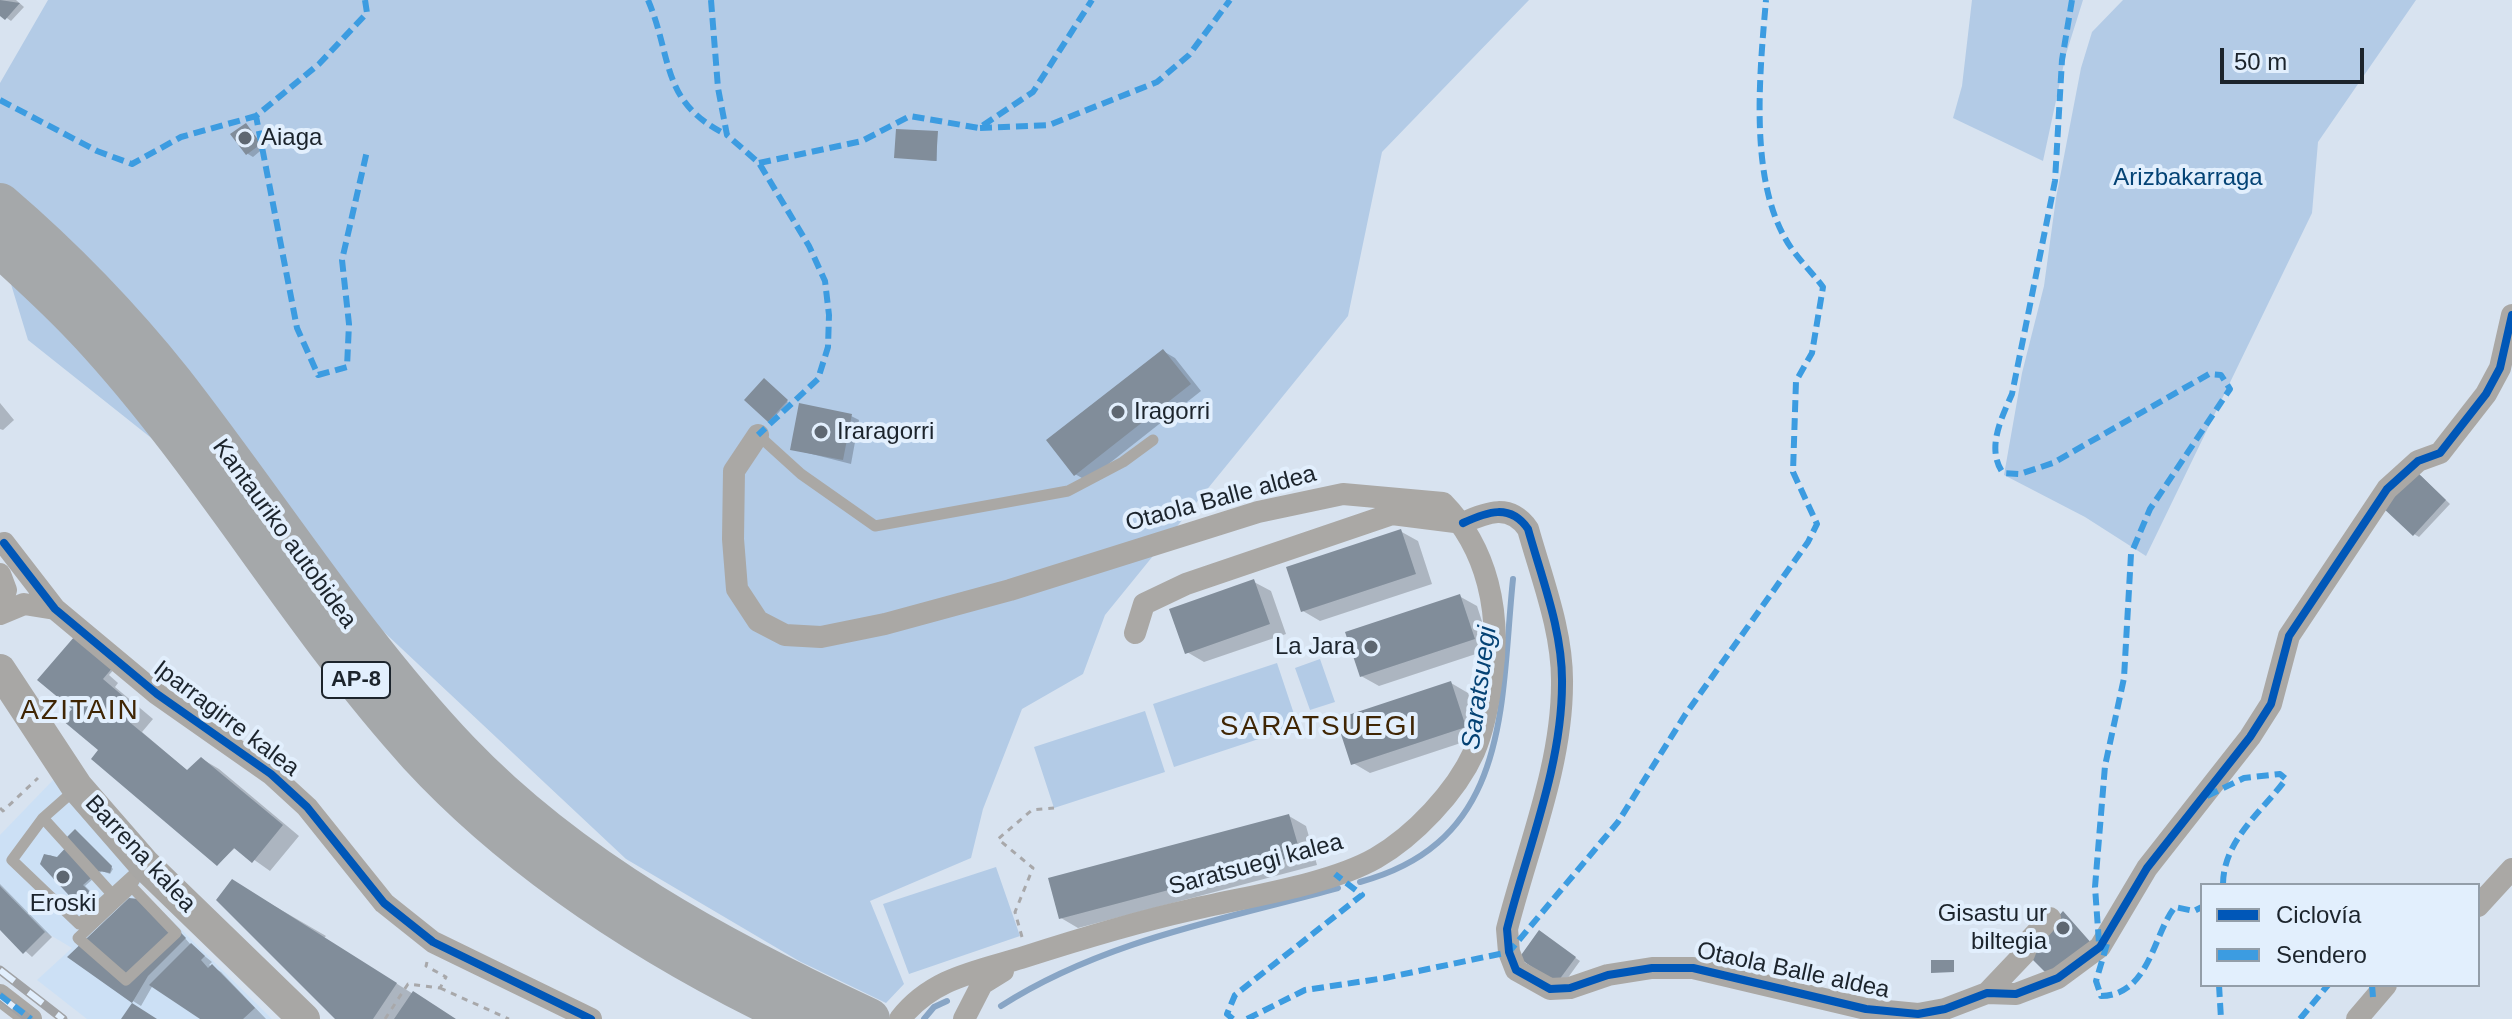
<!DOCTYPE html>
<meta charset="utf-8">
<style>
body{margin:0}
#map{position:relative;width:2512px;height:1019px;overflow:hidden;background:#d8e3f0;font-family:Helvetica,sans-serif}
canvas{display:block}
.legend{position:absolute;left:2200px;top:883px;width:280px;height:104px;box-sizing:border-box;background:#e2effd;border:2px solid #939ea9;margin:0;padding:10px 14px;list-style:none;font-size:24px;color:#1c242c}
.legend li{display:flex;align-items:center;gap:16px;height:40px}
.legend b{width:40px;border:2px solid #939ea9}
.scale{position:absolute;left:2220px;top:48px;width:144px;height:36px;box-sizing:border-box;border:4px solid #1c242c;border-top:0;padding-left:10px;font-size:24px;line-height:28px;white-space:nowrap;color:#1c242c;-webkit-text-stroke:6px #e2effd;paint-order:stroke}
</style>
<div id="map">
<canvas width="2512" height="1019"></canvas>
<ul class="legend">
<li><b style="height:10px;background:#0057b8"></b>Ciclovía</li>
<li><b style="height:10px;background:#3c9ce1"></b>Sendero</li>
</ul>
<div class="scale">50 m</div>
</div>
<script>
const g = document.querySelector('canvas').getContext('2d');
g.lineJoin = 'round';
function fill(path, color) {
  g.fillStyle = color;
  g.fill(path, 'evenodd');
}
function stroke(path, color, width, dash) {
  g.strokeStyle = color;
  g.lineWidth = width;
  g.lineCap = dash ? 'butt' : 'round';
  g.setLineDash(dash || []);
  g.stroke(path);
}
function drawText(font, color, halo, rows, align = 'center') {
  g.font = font + ' Helvetica,sans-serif';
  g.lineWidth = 8;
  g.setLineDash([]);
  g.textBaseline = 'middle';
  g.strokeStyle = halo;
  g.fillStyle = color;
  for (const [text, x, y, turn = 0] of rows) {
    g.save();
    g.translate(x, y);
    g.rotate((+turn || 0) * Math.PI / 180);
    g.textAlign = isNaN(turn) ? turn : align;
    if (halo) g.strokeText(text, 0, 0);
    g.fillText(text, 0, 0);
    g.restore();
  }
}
const built = new Path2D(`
 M54,779L144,879L138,887L272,1019H87L37,980L72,948L45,932L0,886V835Z`);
const green = new Path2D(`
 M48,0H1529L1382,152L1348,316L1105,615L1083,674L1022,709L983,809L971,858L870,901L904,984L886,1003L799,961L626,859L321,573L28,340L0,248V83Z
 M1972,0H2083L2066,54L2043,161L1953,118L1962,86Z
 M2123,0H2416L2318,142L2312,213L2146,556L2085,517L2004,475L2022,373L2044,286L2056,198L2081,68L2092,32Z
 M1320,659L1335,702L1310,710L1295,668Z
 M1277,663L1298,726L1174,767L1153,704Z
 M1145,711L1165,772L1054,808L1034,747Z
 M996,867L1020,936L909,974L883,904Z`);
const shadow = new Path2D(`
 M0,0H16L24,7L11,21L0,13Z
 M246,126L265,147L253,157L248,154Z
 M937,133V161L896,157Z
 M1163,351L1175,358L1201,391L1087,481L1075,474Z
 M766,382L788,402L771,421L769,420Z
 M0,403L14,420L3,430L0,429Z
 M851,416L859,420L851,464L792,449Z
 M2421,476L2450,504L2419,537L2414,534Z
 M1400,531L1418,541L1432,584L1320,621L1303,611Z
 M1254,582L1271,591L1286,634L1204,662L1187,652Z
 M1459,596L1477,606L1491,649L1379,686L1361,676Z
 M125,657L109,675L118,683L115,687L153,719L142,732L189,772L202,759L219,769L299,836L270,871L236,847L218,864L101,750L74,709L40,680Z
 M1451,683L1468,693L1482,736L1370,773L1353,763Z
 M1289,816L1306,826L1317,865L1078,928L1061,918Z
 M78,833L113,869L110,874L102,871L85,886L94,895L92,901L84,905L73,899L43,859L50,855L58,859Z
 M233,882L326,936L324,938L453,1019H338Z
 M0,884L52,937L32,957L0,928Z
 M158,907L191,945L212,962L209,965L221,972L266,1019H203L153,985L141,1006L133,1001Z
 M1544,936L1580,961L1562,986Z`);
const stream = new Path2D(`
 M1360,882C1512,841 1500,704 1513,579
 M1001,1006C1102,941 1225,919 1338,888
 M924,1019L934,1007L947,1001`);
const building = new Path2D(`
 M0,0L20,3L5,20L0,16Z
 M246,123L261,144L246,155L230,134Z
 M896,129L938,131L936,161L894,158Z
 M1163,349L1191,384L1074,476L1046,440Z
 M764,378L788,400L768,422L744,400Z
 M799,403L852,414L843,460L790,450Z
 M2416,471L2446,500L2413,536L2382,507Z
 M1401,529L1416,574L1301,612L1286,567Z
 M1254,579L1270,624L1185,654L1169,609Z
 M1460,594L1475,639L1360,677L1345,632Z
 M87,622L124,654L103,679L137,708L127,720L187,770L201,757L283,825L252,863L234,848L217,866L91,759L98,750L62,720L72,709L37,680Z
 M1451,681L1466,727L1351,765L1336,719Z
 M1289,814L1301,855L1059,919L1048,878Z
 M75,829L112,866L110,873L99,871L83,885L89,891L87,898L77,904L40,864L44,854L57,857L70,843L67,837Z
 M232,879L397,983L373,1019H335L216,900Z
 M0,886L45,932L23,954L0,930Z
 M129,898L149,900L186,938L148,976L132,1003L67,957Z
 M2063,911L2093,945L2048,975L2026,953Z
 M1539,930L1576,957L1556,984L1519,958Z
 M191,943L205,956L201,960L208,968L212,964L255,1008L243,1019H200L149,985Z
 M1931,960H1954V972L1931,973Z
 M413,991L456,1019H394Z
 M132,1003L157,1019H121Z`);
const path = new Path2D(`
 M0,808L3,811L38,778
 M1022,937L1015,912L1033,868L998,839L1032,810L1054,808
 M440,988L509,1019
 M385,1019L408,984L440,988L446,977L426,966L427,962`);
const lane = new Path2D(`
 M758,435L801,474L875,526L1068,491L1123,462L1153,440
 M77,788L43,818L112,894L135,873
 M43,818L12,860L79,924L112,894
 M131,886L176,933L126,980L78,938L128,891L142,868`);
const street = new Path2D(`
 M758,435L734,471L733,539L737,589L758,621L785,635L821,637L885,624L1010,590L1258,512L1343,494L1443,503C1488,549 1501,613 1492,676C1489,700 1484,729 1474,752C1456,792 1414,836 1376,858C1329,885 1244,897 1190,910C1132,923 1077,940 1021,958C974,972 931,979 900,1019
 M1463,523C1487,512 1510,503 1528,529C1542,579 1563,632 1562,684C1562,766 1527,850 1507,929L1509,952L1516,970L1550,989L1570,988L1608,975L1652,968H1693L1866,1009L1918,1014L1945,1009L1987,993L2016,994L2058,978L2100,947L2147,868L2250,737L2271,704L2289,636L2387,489L2418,461L2440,453L2486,394L2500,368L2512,315
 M4,543L55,609L157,694L271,774L307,807L384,903L433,942L591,1019
 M0,574L6,590L0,607
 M0,614L24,604L55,609
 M1135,633L1144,604L1186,584L1392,514L1463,523
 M2478,906L2512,869
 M1987,993L2024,954L2029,941L2050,918
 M0,995L31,1019
 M964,1019L982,984L1003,971
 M2357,1019L2386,985`);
const secondary = new Path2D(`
 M0,670L77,787L144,864L304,1019`);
const highway = new Path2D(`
 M0,204C63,258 121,318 173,383C269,506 351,638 459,752C573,871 722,951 869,1019
 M0,246C31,274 63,303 91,334C212,465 299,622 419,754C524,868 661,953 800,1019`);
const rail = new Path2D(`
 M0,970L63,1019
 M0,996L29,1019`);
const quiet = new Path2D(`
 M365,0L367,13L319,64L256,116L297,328L318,375L347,367L349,324L342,260L367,151
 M648,0C673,59 660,102 727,135
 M711,0L718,88L727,135L759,163L809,246L825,281L829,315L828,347L818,379L758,435
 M2072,0L2062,60L2055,181L2012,394C2001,419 1986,449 2003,473L2020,474L2053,463L2209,374L2221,375L2230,389L2150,509L2131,554L2124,678L2105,766L2095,887L2099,943
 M0,100L97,151L132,164L181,137L256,116
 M980,128L1049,125L1157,82L1189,55L1230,0
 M759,163L862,141L910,116L979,128L1033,92L1092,0
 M2207,796L2244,778L2280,774L2286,779C2262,812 2223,840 2223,885
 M2107,944L2096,981L2101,996C2150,995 2153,934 2175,907L2194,911L2202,907
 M2219,985L2221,1019
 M2372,985L2373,997
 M0,995L31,1019
 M1233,1019L1227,1014L1235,995L1362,895L1335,874
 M1247,1019L1305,990L1385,978L1509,952L1618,822L1685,715L1808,542L1817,524L1793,472L1796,381L1812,353L1823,287C1811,271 1794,255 1785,238C1749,175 1760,70 1766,0
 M2300,1019L2328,985`);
const cycleway = new Path2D(`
 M1463,523C1487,512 1510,503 1528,529C1542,579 1563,632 1562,684C1562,766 1527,850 1507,929L1509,952L1516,970L1550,989L1570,988L1608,975L1652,968H1693L1866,1009L1918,1014L1945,1009L1987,993L2016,994L2058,978L2100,947L2147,868L2250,737L2271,704L2289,636L2387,489L2418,461L2440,453L2486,394L2500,368L2512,315
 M4,543L55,609L157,694L271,774L307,807L384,903L433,942L591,1019`);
const markers = [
 [245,138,8,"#5e6771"],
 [1118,412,8,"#5e6771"],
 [821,432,8,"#5e6771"],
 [1371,647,8,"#5e6771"],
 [63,877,8,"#5e6771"],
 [2063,928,8,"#5e6771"]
];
const shields = [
 [356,680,68]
];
const shieldNames = [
 ["AP-8",356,680]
];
const poiNames = [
 ["Aiaga",261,138],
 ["Iragorri",1134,412],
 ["Iraragorri",837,432],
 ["La Jara",1355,647,"right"],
 ["Eroski",63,904,"center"],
 ["Gisastu ur",2047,914,"right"],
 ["biltegia",2047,942,"right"]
];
const parkNames = [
 ["Arizbakarraga",2188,178]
];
const streetNames = [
 ["Otaola Balle aldea",1221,499,-15],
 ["Kantauriko autobidea",284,534,54],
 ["Iparragirre kalea",226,719,37],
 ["Barrena kalea",140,854,47],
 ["Saratsuegi kalea",1256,865,-15],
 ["Otaola Balle aldea",1793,971,12]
];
const waterNames = [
 ["Saratsuegi",1480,688,-82]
];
const quarterNames = [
 ["AZITAIN",80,711],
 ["SARATSUEGI",1319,727]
];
fill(built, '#cce0f5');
fill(green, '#b3cbe6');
fill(shadow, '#0003');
stroke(stream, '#88a5c5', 6);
fill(building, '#818d9a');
stroke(path, '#a8a8aa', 3, [6, 6]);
stroke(lane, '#aaa8a5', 11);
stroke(street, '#aaa8a5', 22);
stroke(secondary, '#a8a7a5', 32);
stroke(highway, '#a5a8aa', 42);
stroke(rail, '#a0a2a5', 9);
stroke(rail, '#e2effd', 6, [18]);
stroke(quiet, '#3c9ce1', 6, [12, 6]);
stroke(cycleway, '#0057b8', 8);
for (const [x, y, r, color] of markers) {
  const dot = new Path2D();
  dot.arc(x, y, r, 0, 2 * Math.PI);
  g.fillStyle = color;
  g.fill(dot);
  stroke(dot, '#e2effd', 3);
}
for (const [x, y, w] of shields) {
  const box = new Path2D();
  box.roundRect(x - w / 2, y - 18, w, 36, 6);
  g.fillStyle = '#e2effd';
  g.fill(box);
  stroke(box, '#1c242c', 2);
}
drawText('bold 22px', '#1c242c', null, shieldNames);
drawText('24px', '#1c242c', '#e2effd', poiNames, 'left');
drawText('24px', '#044375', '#e2effd', parkNames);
drawText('24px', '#1c242c', '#e2effd', streetNames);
drawText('italic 26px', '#044274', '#e2effd', waterNames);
g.letterSpacing = '2px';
drawText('28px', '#402604', '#e2effd', quarterNames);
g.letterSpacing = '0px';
</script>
